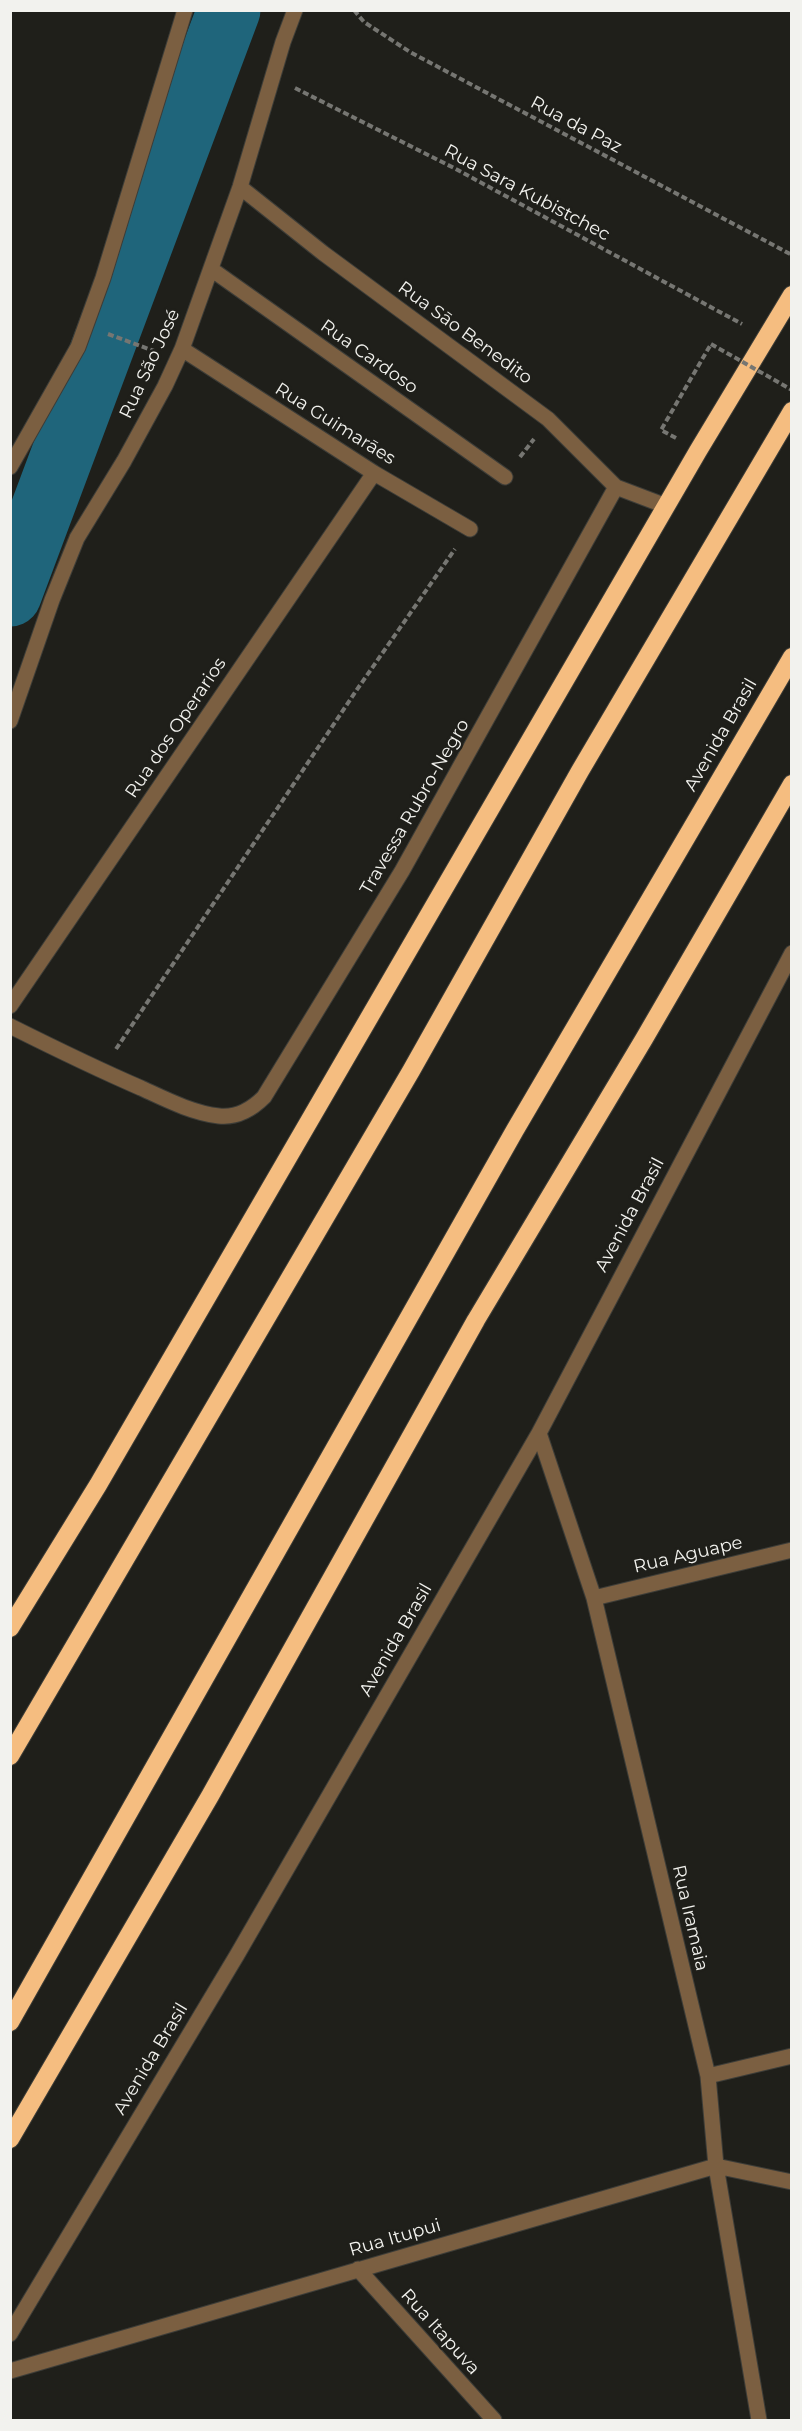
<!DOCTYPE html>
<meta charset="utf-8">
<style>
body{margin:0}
#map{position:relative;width:802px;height:2431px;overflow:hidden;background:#1f1f1a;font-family:Montserrat,sans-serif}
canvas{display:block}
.frame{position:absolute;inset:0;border:12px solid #f2f2ee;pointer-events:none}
</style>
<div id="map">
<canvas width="802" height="2431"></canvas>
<div class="frame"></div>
</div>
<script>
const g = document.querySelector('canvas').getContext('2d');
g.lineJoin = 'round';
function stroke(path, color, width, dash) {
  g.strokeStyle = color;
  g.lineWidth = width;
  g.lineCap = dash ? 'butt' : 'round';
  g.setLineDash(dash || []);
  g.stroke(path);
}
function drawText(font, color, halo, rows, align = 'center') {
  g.font = font + ' Montserrat,sans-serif';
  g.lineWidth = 5;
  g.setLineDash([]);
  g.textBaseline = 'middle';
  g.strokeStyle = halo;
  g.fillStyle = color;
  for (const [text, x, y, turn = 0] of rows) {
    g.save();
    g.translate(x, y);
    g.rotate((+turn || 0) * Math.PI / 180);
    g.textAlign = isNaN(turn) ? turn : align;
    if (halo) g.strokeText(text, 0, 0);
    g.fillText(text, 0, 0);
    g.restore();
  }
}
const river = new Path2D(`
 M10,595L229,10`);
const path = new Path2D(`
 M354,10L364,22L410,52L792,255
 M295,88L454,168L742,324
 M108,334L154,351
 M676,438L661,430L711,344
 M520,457L534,439
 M116,1049L356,691L455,549`);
const street = new Path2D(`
 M240,187L323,253L548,419L616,487L666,506
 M211,269L505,477
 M182,349L374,473L470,529
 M10,467L78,347L103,278L185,10
 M10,721L52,600L77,538L124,461L165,386L182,349L240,187L283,42L295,10
 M10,1006L374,473
 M10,1026C54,1048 97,1069 141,1088C165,1099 192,1113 219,1116C238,1118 252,1109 264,1097L402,871L616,487
 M539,1433L594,1598L708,2076L716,2166L759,2420
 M594,1598L792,1550
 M708,2076L792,2056
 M358,2269L494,2420
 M10,2334L237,1955L539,1433L792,953
 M10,2371L716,2166L792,2182`);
const highway = new Path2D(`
 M10,1628L98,1485L698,451L792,295
 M10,1756L411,1071L580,771L792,411
 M10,2022L515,1130L792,657
 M10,2139L210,1796L476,1320L644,1039L792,784`);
const pathBridge = new Path2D(`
 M711,344L792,390`);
const streetNames = [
 ["Rua da Paz",576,125,28],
 ["Rua Sara Kubistchec",527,193,28],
 ["Rua Sāo Benedito",465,333,36],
 ["Rua Cardoso",369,357,35],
 ["Rua São José",150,364,-65],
 ["Rua Guimarāes",335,424,32],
 ["Rua dos Operarios",176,728,-56],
 ["Avenida Brasil",721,735,-60],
 ["Travessa Rubro-Negro",415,807,-60],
 ["Avenida Brasil",630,1215,-62],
 ["Rua Aguape",688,1555,-13],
 ["Avenida Brasil",396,1640,-60],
 ["Rua Iramaia",690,1918,77],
 ["Avenida Brasil",151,2059,-59],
 ["Rua Itupui",395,2238,-16],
 ["Rua Itapuva",440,2332,48]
];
stroke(river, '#1f657b', 63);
stroke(street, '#3d3d38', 17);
stroke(highway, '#3d3d38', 20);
stroke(path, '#767672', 4, [6, 3]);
stroke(street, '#7b5f41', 15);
stroke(highway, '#f5bd80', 18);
stroke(pathBridge, '#767672', 4, [6, 3]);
drawText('18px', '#f2f2ee', '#1f1f1a', streetNames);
</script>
